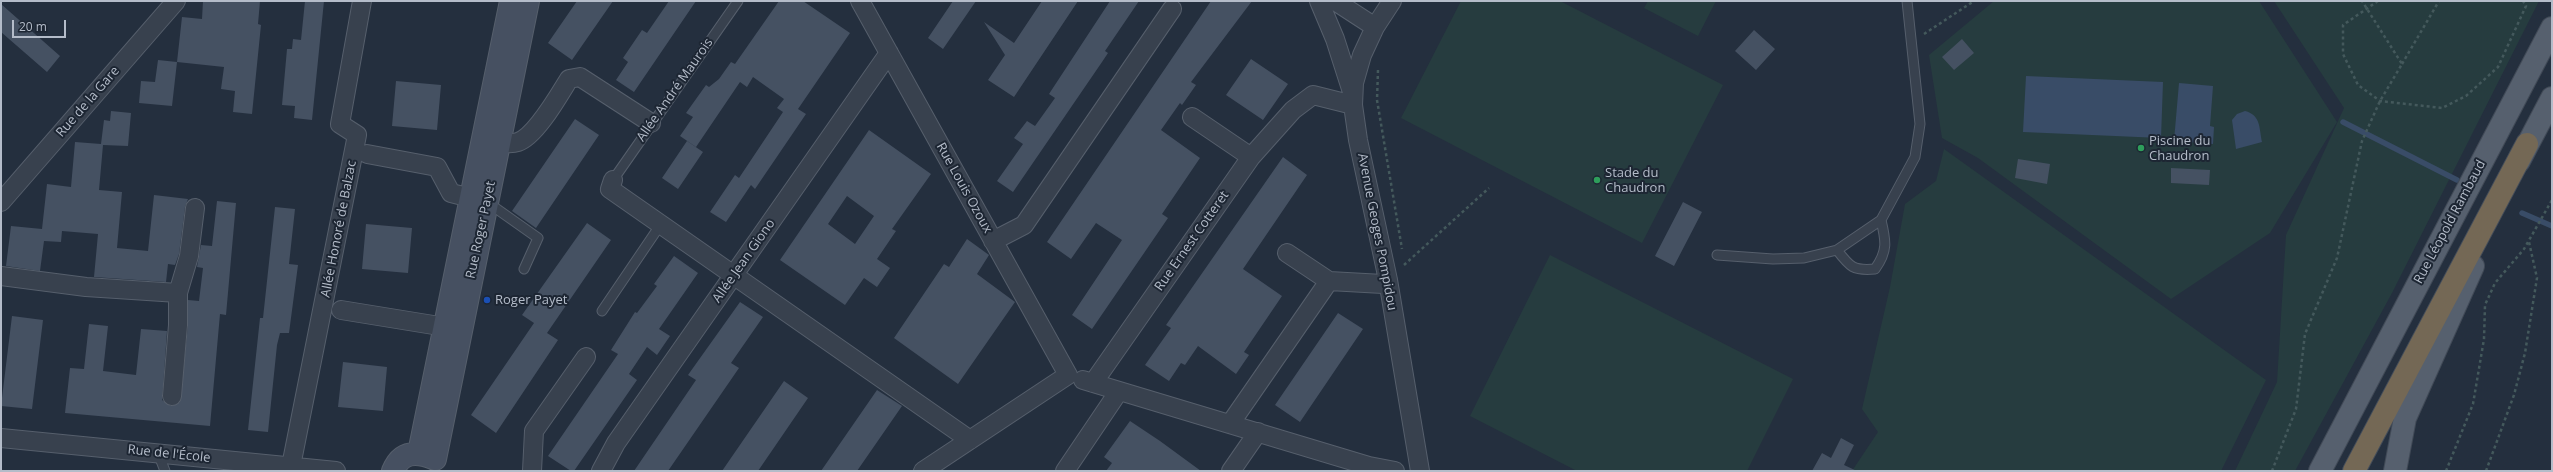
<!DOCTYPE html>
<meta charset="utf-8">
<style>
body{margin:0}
#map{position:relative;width:2553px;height:472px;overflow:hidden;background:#242f3e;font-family:"Open Sans",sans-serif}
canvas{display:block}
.frame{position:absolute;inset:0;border:2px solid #b4bcc9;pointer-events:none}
.scale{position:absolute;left:12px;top:20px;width:54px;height:18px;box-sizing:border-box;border:2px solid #b4bcc9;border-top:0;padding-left:5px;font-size:12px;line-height:14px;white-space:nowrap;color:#b4bcc9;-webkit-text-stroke:3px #1d2633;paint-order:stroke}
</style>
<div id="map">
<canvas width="2553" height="472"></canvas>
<div class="frame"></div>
<div class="scale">20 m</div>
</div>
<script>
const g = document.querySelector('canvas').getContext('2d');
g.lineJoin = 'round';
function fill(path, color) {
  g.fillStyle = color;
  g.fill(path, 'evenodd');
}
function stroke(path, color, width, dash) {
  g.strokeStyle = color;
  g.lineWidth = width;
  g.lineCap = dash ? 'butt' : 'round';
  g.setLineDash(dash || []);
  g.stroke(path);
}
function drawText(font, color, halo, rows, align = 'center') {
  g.font = font + ' "Open Sans",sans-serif';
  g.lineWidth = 4;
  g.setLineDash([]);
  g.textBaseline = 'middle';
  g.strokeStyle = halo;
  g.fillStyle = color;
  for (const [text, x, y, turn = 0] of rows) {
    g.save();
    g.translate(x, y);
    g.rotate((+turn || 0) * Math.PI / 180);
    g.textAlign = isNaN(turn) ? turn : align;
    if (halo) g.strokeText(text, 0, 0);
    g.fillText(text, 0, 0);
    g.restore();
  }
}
const green = new Path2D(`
 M1461,1H1560L1723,85L1642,243L1401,118Z
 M1648,1H1716L1698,36L1644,8Z
 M1994,1H2259L2337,122L2270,233L2171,299L1978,158L1942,138L1929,55Z
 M2274,1H2539L2392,293L2295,471H2235L2277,382L2286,235L2344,108Z
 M1944,149L2266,380L2221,471H1852L1878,432L1862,409L1890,287L1905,204L1936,181Z
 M1550,255L1793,379L1747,471H1577L1470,416Z`);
const water = new Path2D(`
 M2026,76L2163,82L2161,138L2023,132Z
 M2179,83L2213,86L2210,126L2214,127L2213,144L2174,141Z
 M2245,111C2261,115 2259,128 2262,142L2236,149L2232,120L2237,114Z`);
const stream = new Path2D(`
 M2343,122L2457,180
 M2522,213L2552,226`);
const building = new Path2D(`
 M203,1H260L258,24L261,25L252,114L233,112L235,91L221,89L224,67L177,62L182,17L202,19Z
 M305,1H324L312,120L294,118L295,106L282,105L287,49H292L293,39L301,40Z
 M577,1H613L572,60L548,43Z
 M669,1H696L634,92L616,80L628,62L623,58L642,30L647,33Z
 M779,1H803L850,33L798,109L806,114L755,189L751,185L726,222L710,212L735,175L739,178L783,112L777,108L784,99L753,77L747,87L740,82L696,147L680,136L693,117L686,113L706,85L709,87L719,79L731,62L735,64Z
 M953,1H976L943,49L928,38Z
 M1042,1H1078L1014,97L988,80L1005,55L984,22L1014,43Z
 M1110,1H1139L1105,51L1108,53L1102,62L1013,192L997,181L1023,144L1014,138L1027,121L1035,126L1055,98L1049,94Z
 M1211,1H1252L1191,82L1196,85L1182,105L1180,103L1161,130L1200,158L1162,214L1168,218L1092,329L1072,315L1122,240L1096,223L1071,259L1047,242Z
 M1,4L60,56L47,72L1,32Z
 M1754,30L1775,49L1756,70L1735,51Z
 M1962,39L1974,53L1954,70L1942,57Z
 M1251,59L1288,84L1263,120L1226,95Z
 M158,60L177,62L172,106L139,103L141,81L155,82Z
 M396,81L441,85L437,130L392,126Z
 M111,111L131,113L128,146L103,145L99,190L122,192L117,248L148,251L154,195L188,199L185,207L179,254L175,265L168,264L166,282L94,277L98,234L62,231L61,242L44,241L40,271L6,266L11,226L42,229L47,184L71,187L75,142L101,144L104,120L110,121Z
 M575,119L599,135L536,228L512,211Z
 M869,130L931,174L892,229L896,231L877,259L890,268L877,287L864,278L845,305L780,260ZM847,196L874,216L855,244L828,224Z
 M687,141L703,152L678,189L662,178Z
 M1283,157L1307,175L1243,269L1282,296L1244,352L1249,355L1236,374L1198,346L1185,365L1181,363L1169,381L1145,365L1171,328L1166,325Z
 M2018,159L2050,164L2047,184L2015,178Z
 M2171,168L2210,170L2209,185L2171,183Z
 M217,201L236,203L226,315L220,314L210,426L65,413L70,368L84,369L89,324L108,326L103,371L136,375L141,329L167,331L162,400L171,406L180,402L188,326V300L199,301L203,268L197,267L201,245L212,246Z
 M1683,202L1702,212L1674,266L1655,256Z
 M275,207L295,209L289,264L298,265L289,333H280L277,345L268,432L248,430L260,318H263Z
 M587,223L611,240L547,333L558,340L496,433L471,415L534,323L522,315Z
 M366,224L412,228L408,273L362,269Z
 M967,239L989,255L977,274L1015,302L958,384L894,338L944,264L949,267Z
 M674,256L698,273L659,329L670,336L657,355L647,347L629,374L637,380L574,471H571L548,456L618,354L611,350L635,312L637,313L657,286L654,284Z
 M740,302L763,317L731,363L739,368L668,471H634L696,380L688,375Z
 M1338,313L1363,329L1300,422L1275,405Z
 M12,316L43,320L32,409L1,406Z
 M343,362L387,367L383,411L338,407Z
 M784,381L808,398L758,471H722Z
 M877,390L902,406L857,471H821Z
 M1130,421L1160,441L1201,471H1106L1112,463L1104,457Z
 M1841,438L1854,445L1844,465L1857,471H1812L1822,453L1831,458Z`);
const path = new Path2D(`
 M2378,1L2343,25V54L2358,85L2380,101L2442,108L2466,96L2498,67L2526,6L2523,1
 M1924,34L1974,1
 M2402,64L2439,1
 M1378,70L1377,100L1402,249
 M1404,265L1489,188
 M2272,471L2296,409L2305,334L2337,258L2362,141L2380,101L2402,64L2362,1
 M2446,471L2473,404L2484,339L2485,305L2495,283L2524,249L2552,200
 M2486,471L2514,395L2525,353L2537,278L2529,242`);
const lane = new Path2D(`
 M613,180L738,1
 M487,202L538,238L524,269
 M1837,250C1850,267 1853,271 1875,269C1888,251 1886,241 1881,220
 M1717,255L1773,259L1804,258L1837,250L1881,220L1915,157L1920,124L1907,1
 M602,311L661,224
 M158,453L165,471`);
const street = new Path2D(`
 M860,1L1068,375
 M1319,1L1335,39L1352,92
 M1335,1L1375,27
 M1392,1L1375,27L1362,55L1354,83L1353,105L1358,140L1388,280L1420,471
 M488,139C497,142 509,145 518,142C536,136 559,95 569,79L580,77L651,123
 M367,154L437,167L451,193L483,201
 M1251,157L1293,110L1313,95L1353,105
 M613,180L610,189L970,440
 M1,202L176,1
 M993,241L1024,225L1172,9
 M1287,253L1329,281
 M1,276L86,287L178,293V325L172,396
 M178,293L189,256L195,208
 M341,310L458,329
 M1083,380L1369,466L1395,471
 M1093,383L1251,157L1192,117
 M1230,424L1329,281L1383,284L1388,280
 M1,438L336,471
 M291,466L357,135L340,124L362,1
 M532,471L534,431L586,357
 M601,471L616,443L889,53
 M923,471L1068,375
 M1065,471L1119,391
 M1231,471L1258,432`);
const secondary = new Path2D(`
 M419,453L511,1
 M435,459L528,1
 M393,471C401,452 415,451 433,458`);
const primary = new Path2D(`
 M2519,161L2552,98
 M2320,471L2552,28
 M2395,471L2405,418L2473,266`);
const highway = new Path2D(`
 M2354,471L2527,144`);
const markers = [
 [2141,148,4,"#2e9e5b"],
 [1597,180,4,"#2e9e5b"],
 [487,300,4,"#1a4fb4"]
];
const streetNames = [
 ["Allée André Maurois",675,90,-55],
 ["Rue de la Gare",88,102,-49],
 ["Rue Louis Ozoux",964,188,61],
 ["Rue Léopold Rambaud",2450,222,-62],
 ["Allée Honoré de Balzac",339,229,-79],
 ["Rue Roger Payet",481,230,-78],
 ["Avenue Geoges Pompidou",1377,232,79],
 ["Rue Ernest Cotteret",1192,241,-55],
 ["Allée Jean Giono",744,261,-55],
 ["Rue de l'École",169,454,6]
];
const poiNames = [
 ["Piscine du",2149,141],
 ["Chaudron",2149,156],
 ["Stade du",1605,173],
 ["Chaudron",1605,188],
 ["Roger Payet",495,300]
];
fill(green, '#263c3f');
fill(water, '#394c67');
stroke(stream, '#394c67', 5.5);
fill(building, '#455162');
stroke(lane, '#565f6c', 11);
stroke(street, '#565f6c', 20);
stroke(secondary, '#565f6c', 24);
stroke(primary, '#414a57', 24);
stroke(highway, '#434c59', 24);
stroke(path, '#44595c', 2.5, [3, 3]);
stroke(lane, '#38414e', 9);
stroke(street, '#38414e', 18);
stroke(secondary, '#465061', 22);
stroke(primary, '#56606e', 22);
stroke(highway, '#746855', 22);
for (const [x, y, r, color] of markers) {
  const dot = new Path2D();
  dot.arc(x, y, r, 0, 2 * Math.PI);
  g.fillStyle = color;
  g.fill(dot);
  stroke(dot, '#1d2633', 1.5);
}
drawText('13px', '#b4bcc9', '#1d2633', streetNames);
drawText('13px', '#b4bcc9', '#1d2633', poiNames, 'left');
</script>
